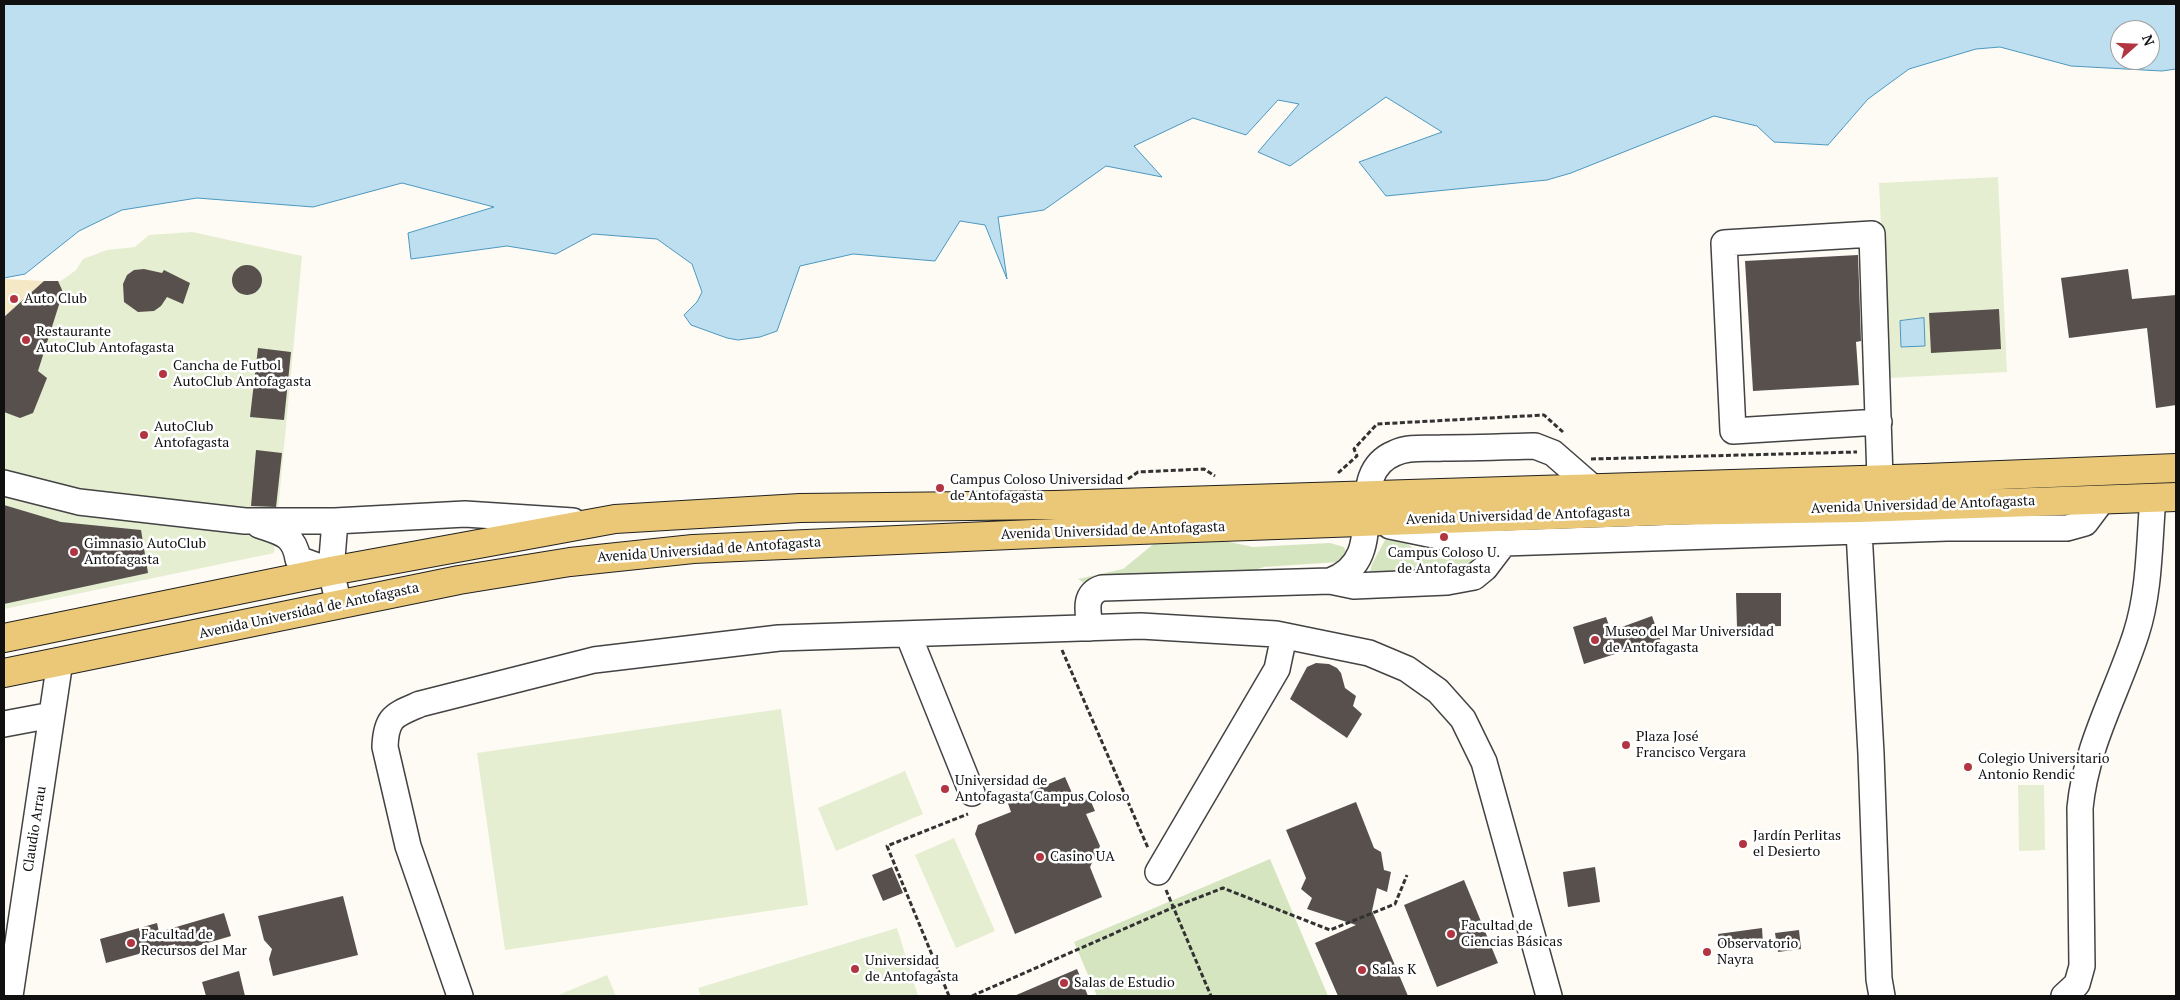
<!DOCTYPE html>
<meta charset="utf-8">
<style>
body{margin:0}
#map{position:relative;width:2180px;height:1000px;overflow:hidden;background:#fefbf4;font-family:"PT Serif",serif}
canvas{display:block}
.frame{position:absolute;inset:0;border:5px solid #101010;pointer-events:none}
.north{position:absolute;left:2110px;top:20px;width:50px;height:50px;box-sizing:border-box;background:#fff;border:1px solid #9f9f9f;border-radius:50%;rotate:70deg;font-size:14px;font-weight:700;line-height:20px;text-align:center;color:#101010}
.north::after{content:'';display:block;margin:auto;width:18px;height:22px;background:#b13642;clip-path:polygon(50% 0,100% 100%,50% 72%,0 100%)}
</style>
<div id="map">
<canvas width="2180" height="1000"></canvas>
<div class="frame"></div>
<div class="north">N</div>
</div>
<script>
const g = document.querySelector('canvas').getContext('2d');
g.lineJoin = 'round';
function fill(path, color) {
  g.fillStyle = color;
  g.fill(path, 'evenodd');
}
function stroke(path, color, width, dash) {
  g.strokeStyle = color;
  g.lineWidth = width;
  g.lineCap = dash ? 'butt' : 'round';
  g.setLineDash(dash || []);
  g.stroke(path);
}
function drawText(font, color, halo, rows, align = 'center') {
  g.font = font + ' "PT Serif",serif';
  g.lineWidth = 5;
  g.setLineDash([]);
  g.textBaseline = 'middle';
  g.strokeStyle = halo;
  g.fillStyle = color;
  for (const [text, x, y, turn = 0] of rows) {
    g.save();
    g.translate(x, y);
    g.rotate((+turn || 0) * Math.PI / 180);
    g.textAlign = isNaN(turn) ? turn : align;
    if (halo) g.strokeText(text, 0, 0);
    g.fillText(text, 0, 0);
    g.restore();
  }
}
const green = new Path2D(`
 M1385,540L1402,541L1422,553L1432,557L1444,559L1464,554L1481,557L1472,569L1369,576L1372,564Z
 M1225,541L1253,547L1330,543L1344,547L1346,553L1339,562L1264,567L1245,573L1229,576L1084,583L1078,579L1123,569L1156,542Z
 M1270,859L1328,996H1097L1074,942Z`);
const sand = new Path2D(`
 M4,279L44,281L4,317Z`);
const pitch = new Path2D(`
 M1998,177L2007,372L1888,378L1879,183Z
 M192,232L302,256L274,553L4,609V317L44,281H61L76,270L83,259L107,250L135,247L149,235Z
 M781,709L808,905L505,950L477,753Z
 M905,771L923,814L836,851L818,808Z
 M2018,785H2044L2045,850L2019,851Z
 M954,838L995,931L956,948L915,855Z
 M897,928L918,996H701L698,988Z
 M607,975L616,996H556Z`);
const water = new Path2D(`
 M4,4H2176V69L2162,71L2071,66L2000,47L1976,49L1909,69L1868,99L1828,145L1774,142L1757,126L1714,116L1571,173L1547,180L1386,196L1359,162L1442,132L1386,97L1290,166L1258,152L1299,104L1278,100L1246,135L1193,118L1134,146L1162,177L1106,166L1044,210L998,217L1007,279L985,225L960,221L935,261L853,254L800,266L777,331L760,337L738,340L727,338L691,325L684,315L697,302L702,292L692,264L657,239L593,234L556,254L507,246L411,259L408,233L494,207L402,183L313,207L197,198L122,210L79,231L25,274L4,278ZM2120,30H2150V60H2120Z
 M1924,318L1925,346L1901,347L1900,321Z`);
const building = new Path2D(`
 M1858,255L1861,341L1856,342L1859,385L1753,391L1745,261Z
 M232 280a15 15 0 1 1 30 0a15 15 0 1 1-30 0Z
 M144,269L162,273L164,270L190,283L183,304L167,297L161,306L154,311L138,312L124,302L123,284L127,275L134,270Z
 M2128,269L2132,299L2176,295V405L2156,408L2147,328L2069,338L2061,278Z
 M44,281H58L63,292L38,371L47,378L33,413L20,418L4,412V317Z
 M1999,309L2001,349L1931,353L1929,313Z
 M258,348L291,352L284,420L250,417Z
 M256,450L282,453L276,507L251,506Z
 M4,505L61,522L141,530L148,573L4,604Z
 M1736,593H1781V626L1737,627Z
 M1652,616L1663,647L1646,653L1643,645L1584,664L1573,627L1606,617L1611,631Z
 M1316,663L1329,664L1337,668L1341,673L1345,688L1356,696L1353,706L1362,714L1347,738L1290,699L1307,667Z
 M1065,777L1076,802L1089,797L1095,811L1086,814L1100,846L1090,867L1102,897L1015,934L975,834L978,825L1011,812L1005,795L1018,791L1020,796Z
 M1356,802L1374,848L1381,852L1384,870L1391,872L1387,892L1377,888L1372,911L1408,996H1338L1315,943L1356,925L1307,909L1312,898L1301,889L1306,878L1286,830Z
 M892,867L903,893L883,901L872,875Z
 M1595,867L1600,902L1568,907L1563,872Z
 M1464,880L1498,963L1437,987L1404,905Z
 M343,896L358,955L273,976L269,959L272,949L264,940L258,916Z
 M224,913L231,936L177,952L175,944L106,963L100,939L157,923L159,932Z
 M1762,928L1763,944L1721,949L1718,934Z
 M1799,930L1801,949L1778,952L1775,933Z
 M1077,969L1088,996H1014Z
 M239,971L245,996H206L202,982Z`);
const path = new Path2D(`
 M1591,459L1857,452
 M1338,473L1357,456L1354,449L1377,424L1544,415L1563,432
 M1128,479L1138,472L1204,469L1215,476
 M1062,650L1148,848
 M1166,890L1211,996
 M949,996L887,846L968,814
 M972,996L1174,907L1223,888L1330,930L1395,904L1407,875`);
const minor = new Path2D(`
 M1879,422L1733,431L1724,243L1872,234L1880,479
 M4,483L79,502L245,521H335L465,514L573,521
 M335,521L331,571L339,605
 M259,525C281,533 294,534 298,559L331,571
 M1390,526L1453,539L1504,543L1947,528H2067L2085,523L2103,499
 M1859,531L1871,754L1879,979L1882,996
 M1330,581C1395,558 1340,475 1395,453C1409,446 1428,449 1443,448C1474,448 1504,447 1535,446L1553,453L1592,487
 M1090,628C1088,612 1083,594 1102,588L1330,581L1354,586L1447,582L1474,577L1485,568L1504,543
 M908,634L972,793
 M4,724L52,715
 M1158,872L1277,669L1284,636
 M10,996L60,661
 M460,996L408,846L385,747C386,716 395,715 420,704L594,660L779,638L1141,626L1276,634L1369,653L1407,669L1438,691L1463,719L1484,762L1549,996
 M2064,996L2077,984L2082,966L2080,808C2086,745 2117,693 2136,634C2150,591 2149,543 2153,498`);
const major = new Path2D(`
 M4,638L331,571L615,519L800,508L1054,505L1925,478L2176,468
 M4,673L459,580L570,562L693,549L1056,533L1663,511L1860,508L2176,497`);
const markers = [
 [14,299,5,"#b13642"],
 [26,340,5,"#b13642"],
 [163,374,5,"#b13642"],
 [144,435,5,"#b13642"],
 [940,488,5,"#b13642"],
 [1444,537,5,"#b13642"],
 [74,552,5,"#b13642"],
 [1595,640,5,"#b13642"],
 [1626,745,5,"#b13642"],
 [1968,767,5,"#b13642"],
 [945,789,5,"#b13642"],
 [1743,844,5,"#b13642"],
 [1040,857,5,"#b13642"],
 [1451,934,5,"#b13642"],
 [131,943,5,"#b13642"],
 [1707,952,5,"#b13642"],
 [855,969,5,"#b13642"],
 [1362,970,5,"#b13642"],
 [1064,983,5,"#b13642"]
];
const poiNames = [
 ["Auto Club",24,299],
 ["Restaurante",36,332],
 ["AutoClub Antofagasta",36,348],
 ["Cancha de Futbol",173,366],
 ["AutoClub Antofagasta",173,382],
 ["AutoClub",154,427],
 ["Antofagasta",154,443],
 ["Campus Coloso Universidad",950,480],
 ["de Antofagasta",950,496],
 ["Gimnasio AutoClub",84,544],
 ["Antofagasta",84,560],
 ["Campus Coloso U.",1444,553,"center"],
 ["de Antofagasta",1444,569,"center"],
 ["Museo del Mar Universidad",1605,632],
 ["de Antofagasta",1605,648],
 ["Plaza José",1636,737],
 ["Francisco Vergara",1636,753],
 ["Colegio Universitario",1978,759],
 ["Antonio Rendic",1978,775],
 ["Universidad de",955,781],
 ["Antofagasta Campus Coloso",955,797],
 ["Jardín Perlitas",1753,836],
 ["el Desierto",1753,852],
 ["Casino UA",1050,857],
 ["Facultad de",1461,926],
 ["Ciencias Básicas",1461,942],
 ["Facultad de",141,935],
 ["Recursos del Mar",141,951],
 ["Observatorio",1717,944],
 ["Nayra",1717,960],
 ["Universidad",865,961],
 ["de Antofagasta",865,977],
 ["Salas K",1372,970],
 ["Salas de Estudio",1074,983]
];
const streetNames = [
 ["Avenida Universidad de Antofagasta",1923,505,-2],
 ["Avenida Universidad de Antofagasta",1518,516,-2],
 ["Avenida Universidad de Antofagasta",1113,531,-2],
 ["Avenida Universidad de Antofagasta",709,550,-4],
 ["Avenida Universidad de Antofagasta",309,611,-12],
 ["Claudio Arrau",35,829,-81]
];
fill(green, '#d5e5c0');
fill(sand, '#f4e8c5');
fill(pitch, '#e5eed1');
fill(water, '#bddff0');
stroke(water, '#4c97bf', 1);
fill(building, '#57504d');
stroke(minor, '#434343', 28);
stroke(major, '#212121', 30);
stroke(path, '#323232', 3, [5, 2.5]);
stroke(minor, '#fff', 25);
stroke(major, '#eac878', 28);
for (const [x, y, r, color] of markers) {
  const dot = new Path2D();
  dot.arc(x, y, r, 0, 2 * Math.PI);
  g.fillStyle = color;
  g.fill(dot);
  stroke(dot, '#fff', 2);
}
drawText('14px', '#101010', '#fff', poiNames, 'left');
drawText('14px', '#101010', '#fff', streetNames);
</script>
